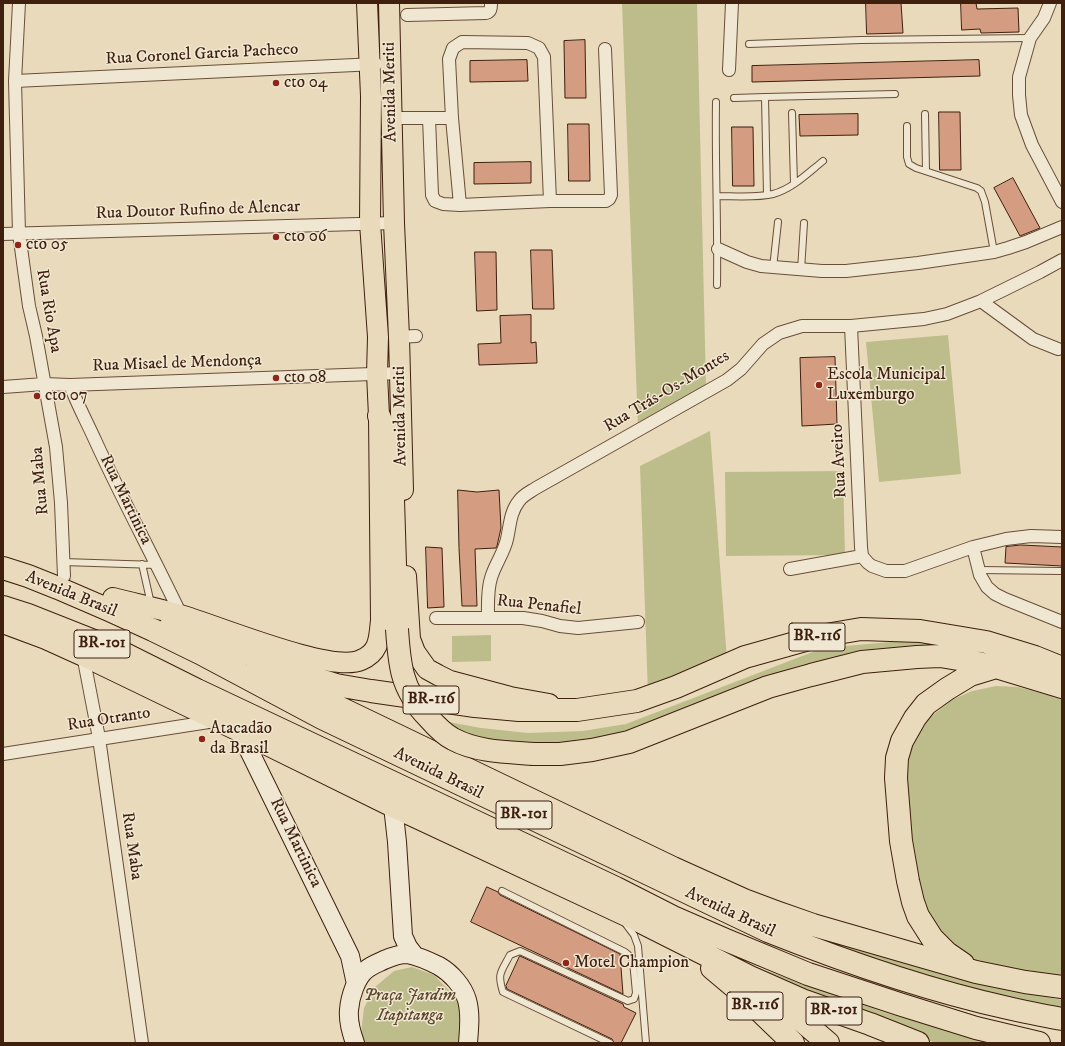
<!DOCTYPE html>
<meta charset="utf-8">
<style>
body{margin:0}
#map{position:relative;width:1065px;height:1046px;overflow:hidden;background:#e8dabb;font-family:"IM FELL DW Pica",serif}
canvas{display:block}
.frame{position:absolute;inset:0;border:4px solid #3f1f0e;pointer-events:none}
</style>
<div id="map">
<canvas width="1065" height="1046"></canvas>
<div class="frame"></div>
</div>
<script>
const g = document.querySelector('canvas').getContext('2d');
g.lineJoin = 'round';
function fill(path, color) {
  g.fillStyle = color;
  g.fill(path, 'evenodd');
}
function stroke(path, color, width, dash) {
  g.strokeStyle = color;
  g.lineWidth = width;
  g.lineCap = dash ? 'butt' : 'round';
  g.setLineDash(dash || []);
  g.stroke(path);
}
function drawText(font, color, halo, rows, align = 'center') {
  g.font = font + ' "IM FELL DW Pica",serif';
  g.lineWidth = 3;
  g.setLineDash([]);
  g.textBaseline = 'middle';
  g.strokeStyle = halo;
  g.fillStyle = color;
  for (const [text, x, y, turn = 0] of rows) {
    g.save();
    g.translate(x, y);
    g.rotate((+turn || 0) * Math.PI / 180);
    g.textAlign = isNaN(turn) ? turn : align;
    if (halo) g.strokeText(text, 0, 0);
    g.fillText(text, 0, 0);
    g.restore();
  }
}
const green = new Path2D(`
 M622,3H697L706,388L638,427Z
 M948,335L961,474L879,482L866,342Z
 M710,431L727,660L648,695L640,466Z
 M843,471L845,555L726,556L725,472Z
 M491,635V661L452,662V636Z
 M913,640L1030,663L924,652L654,729L536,750L463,734L443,721L481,728L528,733L583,731L626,724L823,648Z
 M996,686L1018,687L1049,695L1062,700V983L975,960L957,951L928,920L914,876L903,776L908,755L917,734L933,715L952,700L972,691Z
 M568,829L943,974L1062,1000V1013L940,989L761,925Z
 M702,948L889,1014L1004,1043L933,1042L787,984Z
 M412,967L434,975L458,1000L464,1029L458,1043H364L361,1033L364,1008L375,987L394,971Z`);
const building = new Path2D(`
 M866,3H901L903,33L867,34Z
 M961,3H976L977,9L1018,8L1019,32L981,33L980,29L962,30Z
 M585,40L586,98H565L564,41Z
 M527,60L528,81L470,82V61Z
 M979,60L980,76L752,82V66Z
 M939,112H960L961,170H940Z
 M858,114V135L800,136L799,115Z
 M568,124H589L590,181H569Z
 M732,127H753L754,186H733Z
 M531,162V183L474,184V163Z
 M1013,178L1040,228L1020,236L994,188Z
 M531,250H552L554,309H533Z
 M475,252H496L497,310L477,311Z
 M531,315V343L536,342L537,363L479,365L478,344L501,343L500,316Z
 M835,357L837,424L802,426L800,358Z
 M458,490L477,492L499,490L501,528L497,546L496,548L475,549L477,606H462L459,548Z
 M1021,545L1062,547V566L1005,563L1006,547Z
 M426,547L442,548L444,607L428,608Z
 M487,887L498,892L500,895L620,954L623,994L471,922Z
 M520,956L623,1004L624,1007L636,1013L621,1043H614L612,1039L507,989L506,986Z`);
const lane = new Path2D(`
 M749,44L861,40L1030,38
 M734,98L765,97
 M716,102C715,163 718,224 717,285
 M792,113L794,184
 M925,114L926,171
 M907,126V157L909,164L916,168L977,188L981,191L985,202L994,252
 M767,195L765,97L895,94
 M717,196C734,196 757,198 773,194C792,189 808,173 823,161
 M773,268L778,222
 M801,270L804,223
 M63,562L157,565
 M142,564L151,604
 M979,570L1062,571
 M502,891L625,952L630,956L633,961L636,993L634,999L628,1001L520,951L510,955C501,972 497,973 503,992L610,1043
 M625,923L634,935L638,946L646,1043`);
const street = new Path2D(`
 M19,3L15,81L19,233L29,306L36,336L56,447L61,503L64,576
 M1050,3L1044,18L1030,38L1019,77V95L1021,115L1032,145L1062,202
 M407,15L486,13C491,12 491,8 491,3
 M462,42L528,43L539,48L544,57L550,201L460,205L452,118L449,59L453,48Z
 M729,70L732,3
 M15,81L376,64
 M391,118H452
 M429,118L432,195L435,201L443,204L460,205
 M550,201H606L609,199L611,195L605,49
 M3,234L394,223
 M718,249L747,262L761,266L822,271H846L918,263L994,252L1008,248L1026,242L1062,227
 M981,301L1033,339L1058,349
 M851,326L861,547L862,556L868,563L872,566L886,571H905L973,547
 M399,337L416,336
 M70,385C77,404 87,422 95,440C122,499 153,556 181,615
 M3,387L44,384L70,385L400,373
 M1062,537L1031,536L1006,539L973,547L980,575L987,587L995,594L1005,599L1062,622
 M790,569L862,556
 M436,618H523L542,621L560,626L578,628L638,622
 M488,618C488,604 487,591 491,578C495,564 504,553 507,539C510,526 510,512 519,501C523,495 530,492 536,488L727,380L741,369L763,344L779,333L802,326H851L924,319L947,314L981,301L1040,272L1062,260
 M83,655L99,738L142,1043
 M3,754L215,721`);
const secondary = new Path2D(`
 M239,730L350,956L356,984
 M393,806L397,842L403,936L408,947L415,956
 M355,1043C351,1032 348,1021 349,1010C350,997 356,977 367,969C372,965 378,963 384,960C391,957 399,954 407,954C418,956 429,961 439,966C451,973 463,986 467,1000C471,1014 469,1029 468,1043`);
const primary = new Path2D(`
 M389,3L394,223L399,337L403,490
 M406,576L410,639L415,652L427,669L438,675L450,681L510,697L549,704
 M113,598C135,604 158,608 180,615C216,625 331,674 361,660C380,652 379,638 381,620L379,416L377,374L378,337L370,223L371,96L367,3`);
const highway = new Path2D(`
 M379,416L386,433L390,447L392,467L397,629
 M3,568L28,576L58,588L109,610L153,630L200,653L322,718L768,931C846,962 926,990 1008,1008C1026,1012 1044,1016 1062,1019
 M3,607L28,615L119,651L197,690L616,888L673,917L726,940L808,974L899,1004L976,1028L1039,1043
 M3,622L46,638L88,657L239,730L393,806L635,919L750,977L802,1000L870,1024L918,1043
 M171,625L304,675L336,685L371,691L475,706L519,710H577L637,701L676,687L745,657L820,636L861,629L920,631L986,642L1035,657L1062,668
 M257,668L673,868L744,900L776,912L813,925L976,972L1025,982L1062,987
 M534,754H560L592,750L629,742L768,687L811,675L862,662L917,657L940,656L964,660L996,667L1062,687
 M963,964L947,953L932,938L918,916L913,902L908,881L901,841L896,778L897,758L902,741L915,718L926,704L947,689L970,675L996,667
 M712,968L737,989L793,1043
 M769,993L828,1043`);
const highwayBridge = new Path2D(`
 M397,629C398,644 399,660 403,675C407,690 417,706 428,717C435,725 443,734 453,739C477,752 507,752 534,754`);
const markers = [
 [276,83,4,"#8f2418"],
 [276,237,4,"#8f2418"],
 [18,245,4,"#8f2418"],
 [276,378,4,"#8f2418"],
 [819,385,4,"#8f2418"],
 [37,396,4,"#8f2418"],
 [202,739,4,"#8f2418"],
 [566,963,4,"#8f2418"]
];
const shields = [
 [817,637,56],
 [102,644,56],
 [431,700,56],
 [524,815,56],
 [755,1006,56],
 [834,1011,56]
];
const shieldNames = [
 ["BR-116",817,637],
 ["BR-101",102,644],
 ["BR-116",431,700],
 ["BR-101",524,815],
 ["BR-116",755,1006],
 ["BR-101",834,1011]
];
const streetNames = [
 ["Rua Coronel Garcia Pacheco",202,55,-3],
 ["Avenida Meriti",391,92,-91],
 ["Rua Doutor Rufino de Alencar",198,211,-2],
 ["Rua Rio Apa",48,311,80],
 ["Rua Misael de Mendonça",177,364,-2],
 ["Rua Trás-Os-Montes",667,392,-31],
 ["Avenida Meriti",401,416,-91],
 ["Rua Aveiro",840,461,-93],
 ["Rua Maba",41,481,-95],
 ["Rua Martinica",125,500,64],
 ["Avenida Brasil",71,595,22],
 ["Rua Penafiel",539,606,6],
 ["Rua Otranto",109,720,-9],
 ["Avenida Brasil",438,774,26],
 ["Rua Martinica",295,843,64],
 ["Rua Maba",131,846,82],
 ["Avenida Brasil",730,913,25]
];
const poiNames = [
 ["cto 04",284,83],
 ["cto 06",284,237],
 ["cto 05",26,245],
 ["Escola Municipal",827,375],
 ["Luxemburgo",827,395],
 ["cto 08",284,378],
 ["cto 07",45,396],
 ["Atacadão",210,729],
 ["da Brasil",210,749],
 ["Motel Champion",574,963]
];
const parkNames = [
 ["Praça Jardim",410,996],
 ["Itapitanga",410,1016]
];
fill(green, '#bdbd8b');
fill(building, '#d49c81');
stroke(building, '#3f1f0e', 1);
stroke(lane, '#694e39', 8);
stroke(street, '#694e39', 14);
stroke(secondary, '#3f1f0e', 20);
stroke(primary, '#3f1f0e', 22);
stroke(highway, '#3f1f0e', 24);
stroke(lane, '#f0e7d3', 6);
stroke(street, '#f0e7d3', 12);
stroke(secondary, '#f0e7d3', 18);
stroke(primary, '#e8dabb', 20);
stroke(highway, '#e8dabb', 22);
stroke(highwayBridge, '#3f1f0e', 24, []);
stroke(highwayBridge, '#e8dabb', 22);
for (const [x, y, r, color] of markers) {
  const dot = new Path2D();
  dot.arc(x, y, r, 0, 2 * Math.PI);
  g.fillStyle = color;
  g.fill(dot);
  stroke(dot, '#f0e7d3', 1.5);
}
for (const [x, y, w] of shields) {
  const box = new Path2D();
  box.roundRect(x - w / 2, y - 14, w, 28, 3);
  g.fillStyle = '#f0e7d3';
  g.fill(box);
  stroke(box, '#3f1f0e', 1);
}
drawText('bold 16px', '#3f1f0e', null, shieldNames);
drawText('17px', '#3f1f0e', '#f0e7d3', streetNames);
drawText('17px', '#3f1f0e', '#f0e7d3', poiNames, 'left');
drawText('italic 17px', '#5e462d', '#f0e7d3', parkNames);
</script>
